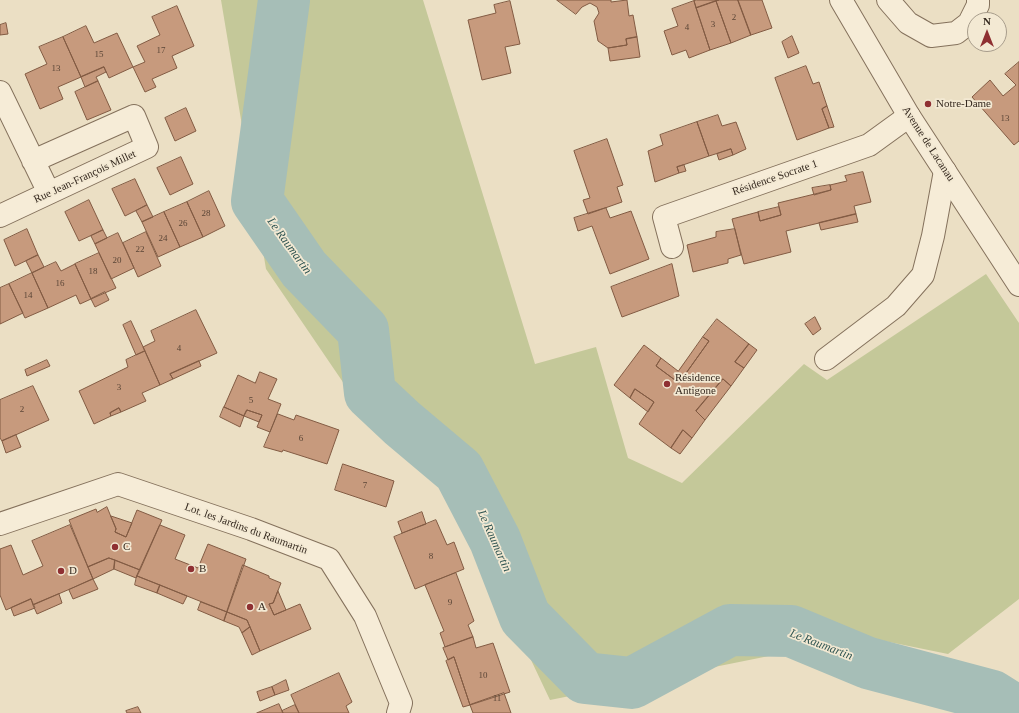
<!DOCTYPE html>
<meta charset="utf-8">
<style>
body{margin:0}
#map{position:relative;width:1019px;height:713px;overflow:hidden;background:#ebdfc4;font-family:"Times New Roman",serif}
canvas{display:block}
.north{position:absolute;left:967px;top:12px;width:40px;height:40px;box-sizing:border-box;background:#f3e9d3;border:1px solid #a79c8b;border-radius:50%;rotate:0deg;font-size:11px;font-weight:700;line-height:16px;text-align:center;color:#35291f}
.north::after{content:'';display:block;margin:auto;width:14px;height:18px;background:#8f3032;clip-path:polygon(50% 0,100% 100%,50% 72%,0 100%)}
</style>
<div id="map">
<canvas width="1019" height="713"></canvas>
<div class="north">N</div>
</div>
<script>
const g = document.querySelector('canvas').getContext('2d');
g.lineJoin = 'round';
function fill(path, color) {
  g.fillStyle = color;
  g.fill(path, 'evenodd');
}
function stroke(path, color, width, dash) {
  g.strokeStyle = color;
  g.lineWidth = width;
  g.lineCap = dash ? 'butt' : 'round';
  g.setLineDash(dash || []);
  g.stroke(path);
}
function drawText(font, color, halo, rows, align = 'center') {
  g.font = font + ' "Times New Roman",serif';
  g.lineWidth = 3.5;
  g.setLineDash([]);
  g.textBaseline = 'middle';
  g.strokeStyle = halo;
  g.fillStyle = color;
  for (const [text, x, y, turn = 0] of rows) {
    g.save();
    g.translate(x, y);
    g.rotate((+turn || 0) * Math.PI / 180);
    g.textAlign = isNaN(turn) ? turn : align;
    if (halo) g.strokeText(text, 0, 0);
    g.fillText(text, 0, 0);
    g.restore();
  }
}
const green = new Path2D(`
 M221,0H423L535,364L596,347L628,458L682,483L804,364L827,380L986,274L1019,323V599L948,654L747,613L769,656L550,700L450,489L351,394L266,269Z`);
const river = new Path2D(`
 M284,0L257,201L304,269L363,330L370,393L402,423L459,471L495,540L525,617L585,678L632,683L730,630L791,631L868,663L992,696L1019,713`);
const building = new Path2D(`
 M557,0H611V2L627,0L629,16L633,15L637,37L626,39L627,45L608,48L598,41L594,21L599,13L597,7L590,3L582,7L576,14Z
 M697,0H719L696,8L694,1Z
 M719,0H738L751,35L731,43L716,1Z
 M738,0H762L772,28L751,35Z
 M510,1L520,44L505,47L511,73L482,80L468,20L496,13L494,5Z
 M694,1L710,50L689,58L686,50L672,55L664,31L678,26L672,9Z
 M716,1L731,43L710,50L696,8Z
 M177,6L194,46L172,56L177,68L152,79L156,87L145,92L133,67L145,62L137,46L160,35L152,17Z
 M6,23L8,34L0,35V25Z
 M86,26L94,43L117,33L133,67L109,78L104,67L81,77L63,37Z
 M792,36L799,53L788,58L782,42Z
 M63,37L81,77L58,87L63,99L40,109L25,74L47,64L39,47Z
 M637,37L640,57L610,61L608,48L627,45L626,39Z
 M1019,62V141L1014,145L972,97L990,80L1003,96L1016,85L1005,74Z
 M806,66L813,84L819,82L827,106L822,109L829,128L797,140L775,78Z
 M104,67L106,72L96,77L98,81L85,87L81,77Z
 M98,81L111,110L87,120L75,92Z
 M827,106L834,127L829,128L822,109Z
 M186,108L196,131L175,141L165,118Z
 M718,115L722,126L736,122L746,149L733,155L731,149L709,156L697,122Z
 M697,122L709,156L677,167L679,173L655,182L648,151L663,145L660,135Z
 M607,139L623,185L617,187L622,202L588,214L583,200L590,198L574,151Z
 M731,149L733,155L719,160L717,154Z
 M181,157L193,184L170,195L157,168Z
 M684,165L686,171L679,173L677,167Z
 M863,172L871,202L854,206L856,214L786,231L791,252L744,264L732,219L758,212L760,221L781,215L778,203L831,190L830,185L847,181L845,176Z
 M135,179L147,205L125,216L112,189Z
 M830,185L831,190L814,195L812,188Z
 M209,191L225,226L203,237L187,202Z
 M89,200L103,230L79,241L65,212Z
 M187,202L203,237L180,247L164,212Z
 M147,205L153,217L142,222L136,211Z
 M779,207L781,215L760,221L758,212Z
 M606,208L610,218L631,211L649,259L610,274L592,226L578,231L574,218Z
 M164,212L180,247L158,257L142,222Z
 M856,214L858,222L821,230L819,223Z
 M27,229L38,255L15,266L4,240Z
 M735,229L741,255L728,259V263L693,272L687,245L716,237V232Z
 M103,230L107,238L95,244L91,236Z
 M146,232L161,266L138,277L123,243Z
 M118,233L134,268L111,279L95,244Z
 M99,253L116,288L91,299L75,264Z
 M38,255L44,267L32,273L26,261Z
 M56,262L61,271L75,264L91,299L80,304L76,295L48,308L32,273Z
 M672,264L679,296L622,317L611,287Z
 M32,273L48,308L25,318L9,284Z
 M9,284L23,313L0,324V288Z
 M105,292L109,300L95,307L91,299Z
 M196,310L217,353L170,374L173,379L160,385L143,347L155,341L151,331Z
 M815,317L821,329L813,335L805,324Z
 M717,319L749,344L735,362L744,368L731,386L723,379L696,411L705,420L692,438L683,430L671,448L639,424L654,402L635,389L630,398L614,385L644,345L661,358L656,366L679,383L709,341L703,337Z
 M131,321L145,351L136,355L123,325Z
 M703,337L709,341L679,383L656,366L661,358L678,371Z
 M749,344L757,350L744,368L735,362Z
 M145,351L160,385L142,393L146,401L121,412L119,408L110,413L111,416L94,424L79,391L128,367L126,360Z
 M47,360L50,366L27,376L25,370Z
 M199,361L201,366L173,379L170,374Z
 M260,372L277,379L268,399L281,404L270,432L257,427L262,415L247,410L244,416L224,407L238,375L255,383Z
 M723,379L731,386L705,420L696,411Z
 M33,386L49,420L2,441L0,438V400Z
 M635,389L654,402L648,412L630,398Z
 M224,407L244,416L240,427L220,417Z
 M119,408L121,412L111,416L110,413Z
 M247,410L262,415L259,422L244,416Z
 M278,414L294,420L296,415L339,430L327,464L283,450L282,452L264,447Z
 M683,430L692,438L680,454L671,448Z
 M16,435L21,447L6,453L2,441Z
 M343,464L394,481L386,507L335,490Z
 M107,507L116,529L115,532L126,537L137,510L162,520L140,570L109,558L88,567L69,520L96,509L97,512Z
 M422,512L426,524L402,533L398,522Z
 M111,516L132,523L126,537L115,532L116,529Z
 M436,520L447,545L454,542L464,569L415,589L394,537Z
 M70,525L93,579L33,605L31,599L6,610L0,595V549L11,545L23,575L43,566L32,541Z
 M160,525L185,535L175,559L198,568L208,544L246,559L227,612L137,576Z
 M109,558L115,560L114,569L93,579L88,567Z
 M115,560L140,570L136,578L114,569Z
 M243,565L269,576V578L281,583L273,603L269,604L274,615L300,604L311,629L260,651L247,620L227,612Z
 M456,573L474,621L468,625L473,637L445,647L440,633L444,631L425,585Z
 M137,576L160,585L157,593L135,585Z
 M93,579L98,589L73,599L69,590Z
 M160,585L187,596L183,604L157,593Z
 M278,591L286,610L274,615L269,604L273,603Z
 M59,594L62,603L37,614L33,605Z
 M31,599L35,608L14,616L11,608Z
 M201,602L227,612L224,621L198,610Z
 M227,612L247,620L250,627L242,633L239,627L224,621Z
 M250,627L260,651L252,655L242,633Z
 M473,637L476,648L493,643L510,692L470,705L454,657L448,660L443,648Z
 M454,657L470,705L463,707L446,661Z
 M339,673L352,702L346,706L349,713H299L291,695Z
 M286,680L289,690L275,695L272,687Z
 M272,687L275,695L260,701L257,692Z
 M504,693L511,713H473L470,705Z
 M279,704L283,713H257Z
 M295,705L299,713H283L282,711Z
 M138,707L141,713H127L126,711Z`);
const minor = new Path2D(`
 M888,0L908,23L931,36L956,33L969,23L978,5V0
 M0,92L49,193
 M0,216L147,147L134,116L33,161
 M672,247L664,217L869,145L909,116
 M826,359L896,306L923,275L933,236L945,171
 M0,524L118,484L251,529L329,559L365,616L401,703L398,713`);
const tertiary = new Path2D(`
 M841,0L909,116L1019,285`);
const markers = [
 [928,104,4,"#8f3032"],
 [667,384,4,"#8f3032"],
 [115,547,4,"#8f3032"],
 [191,569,4,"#8f3032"],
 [61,571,4,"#8f3032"],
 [250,607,4,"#8f3032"]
];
const numberNames = [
 ["2",734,18],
 ["3",713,25],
 ["4",687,28],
 ["17",161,51],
 ["15",99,55],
 ["13",56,69],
 ["13",1005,119],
 ["28",206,214],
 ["26",183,224],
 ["24",163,239],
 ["22",140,250],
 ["20",117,261],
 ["18",93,272],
 ["16",60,284],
 ["14",28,296],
 ["4",179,349],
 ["3",119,388],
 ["5",251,401],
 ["2",22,410],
 ["6",301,439],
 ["7",365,486],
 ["8",431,557],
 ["9",450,603],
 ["10",483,676],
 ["11",497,699]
];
const poiNames = [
 ["Notre-Dame",936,104],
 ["Résidence",675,378],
 ["Antigone",675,391],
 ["C",123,547],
 ["B",199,569],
 ["D",69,571],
 ["A",258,607]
];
const streetNames = [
 ["Avenue de Lacanau",928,144,57],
 ["Rue Jean-François Millet",85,177,-25],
 ["Résidence Socrate 1",775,178,-19],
 ["Lot. les Jardins du Raumartin",246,529,20]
];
const waterNames = [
 ["Le Raumartin",289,246,54],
 ["Le Raumartin",494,541,66],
 ["Le Raumartin",821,645,21]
];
fill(green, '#c4c899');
stroke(river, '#a6beb7', 52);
fill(building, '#c79a7d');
stroke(building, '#825b43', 1);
stroke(minor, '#84715c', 24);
stroke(tertiary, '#84715c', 24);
stroke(minor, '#f6ecd7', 22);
stroke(tertiary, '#f6ecd7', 22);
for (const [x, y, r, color] of markers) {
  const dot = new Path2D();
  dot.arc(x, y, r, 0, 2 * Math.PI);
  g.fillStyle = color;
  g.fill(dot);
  stroke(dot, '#f3e9d3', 1.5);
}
drawText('9px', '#5a4536', null, numberNames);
drawText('11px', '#35291f', '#f3e9d3', poiNames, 'left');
drawText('11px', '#35291f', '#f3e9d3', streetNames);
drawText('italic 12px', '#2f5451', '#f3e9d3', waterNames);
</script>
